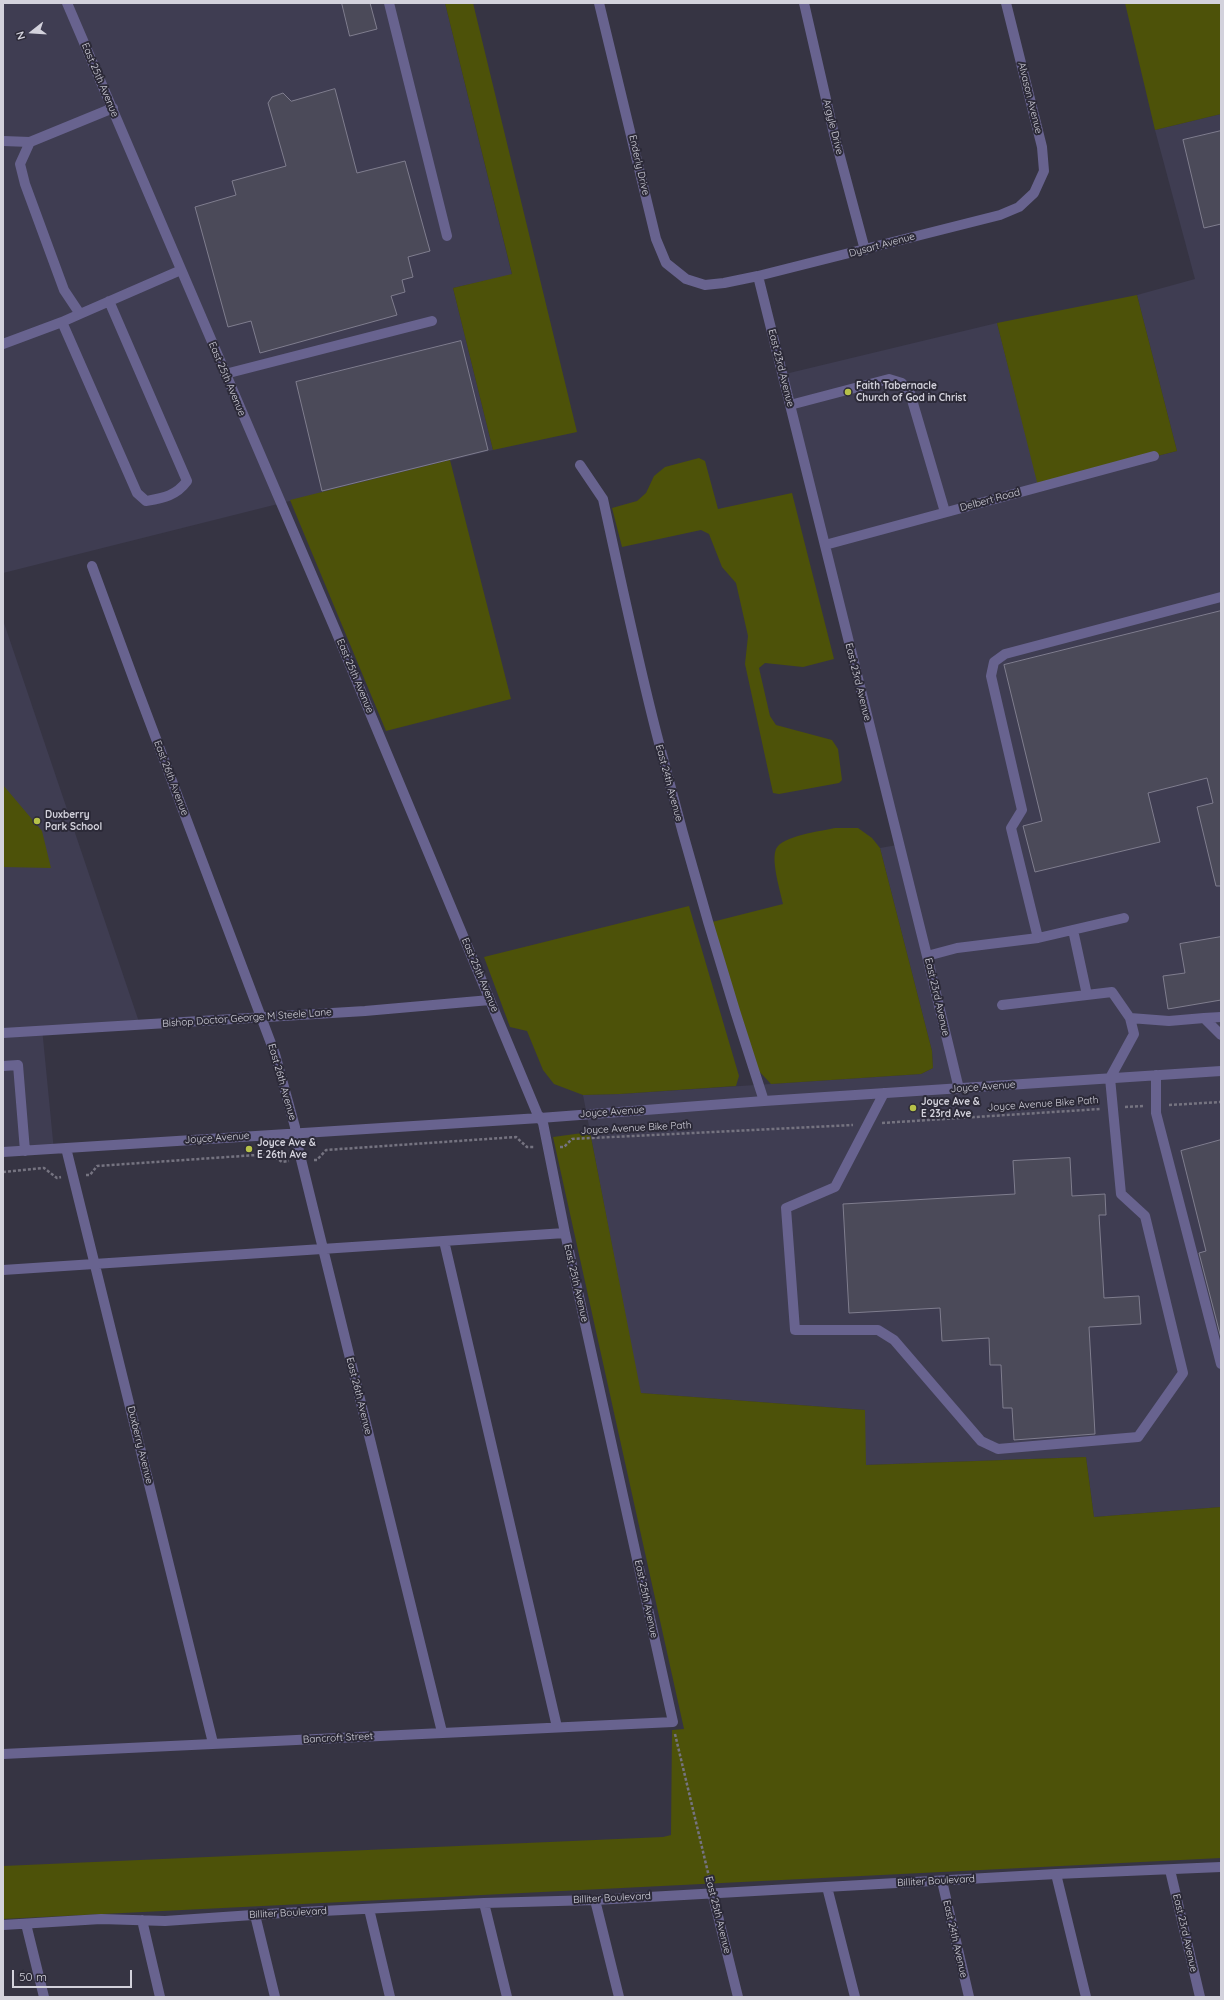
<!DOCTYPE html>
<style>
body{margin:0}
#map{position:relative;width:1224px;height:2000px;overflow:hidden;background:#363443;font-family:Quicksand,sans-serif}
canvas{display:block}
.frame{position:absolute;inset:0;border:4px solid #d3d2dc;pointer-events:none}
.north{position:absolute;left:12px;top:12px;width:40px;height:40px;-webkit-text-stroke:3px #2c2a38;paint-order:stroke;rotate:253deg;font-size:11px;font-weight:700;line-height:16px;text-align:center;color:#d3d2dc}
.north::after{content:'';display:block;margin:auto;width:14px;height:18px;background:#d3d2dc;clip-path:polygon(50% 0,100% 100%,50% 72%,0 100%)}
.scale{position:absolute;left:12px;top:1970px;width:120px;height:18px;box-sizing:border-box;border:2px solid #d3d2dc;border-top:0;padding-left:5px;font-size:12px;line-height:14px;white-space:nowrap;color:#d3d2dc;-webkit-text-stroke:3px #2c2a38;paint-order:stroke}
</style>
<div id="map">
<canvas width="1224" height="2000"></canvas>
<div class="frame"></div>
<div class="north">N</div>
<div class="scale">50 m</div>
</div>
<script>
const g = document.querySelector('canvas').getContext('2d');
g.lineJoin = 'round';
function fill(path, color) {
  g.fillStyle = color;
  g.fill(path, 'evenodd');
}
function stroke(path, color, width, dash) {
  g.strokeStyle = color;
  g.lineWidth = width;
  g.lineCap = dash ? 'butt' : 'round';
  g.setLineDash(dash || []);
  g.stroke(path);
}
function drawText(font, color, halo, rows, align = 'center') {
  g.font = font + ' Quicksand,sans-serif';
  g.lineWidth = 4;
  g.setLineDash([]);
  g.textBaseline = 'middle';
  g.strokeStyle = halo;
  g.fillStyle = color;
  for (const [text, x, y, turn = 0] of rows) {
    g.save();
    g.translate(x, y);
    g.rotate((+turn || 0) * Math.PI / 180);
    g.textAlign = isNaN(turn) ? turn : align;
    if (halo) g.strokeText(text, 0, 0);
    g.fillText(text, 0, 0);
    g.restore();
  }
}
const built = new Path2D(`
 M3,3H445L512,275L453,288L493,450L3,573Z
 M1221,114V1507L1094,1517L1086,1457L865,1465V1410L640,1393L583,1095L620,1094L921,1074L933,1068L932,1051L880,848L897,845L781,375L997,323L1039,486L1177,451L1137,295L1195,279L1155,130Z
 M3,620L139,1022L42,1028L54,1151L3,1154Z`);
const green = new Path2D(`
 M445,3H473L577,432L493,450L453,288L512,274Z
 M1125,3H1221V114L1155,130Z
 M1137,295L1177,451L1038,486L997,323Z
 M699,458L705,461L718,509L792,493L834,659L803,667L765,663L759,668L770,716L776,725L832,740L838,749L842,780L839,783L779,794L773,793L745,664L748,636L736,583L722,567L709,534L701,530L622,547L612,508L637,501L646,493L654,476L665,467Z
 M450,460L511,699L386,731L290,500Z
 M3,785L42,831L51,868L3,867Z
 M835,828H858L872,838L880,848L932,1051L933,1068L921,1074L771,1084L757,1069L712,922L783,904C780,890 771,861 776,849C781,836 822,831 835,828Z
 M689,906L739,1076L736,1086L620,1094L583,1095L554,1084L543,1070L527,1031L510,1027L484,957Z
 M590,1132L641,1393L865,1410L866,1465L1086,1457L1094,1517L1221,1507V1858L3,1919V1866L663,1837L671,1835L672,1730L684,1729L553,1137Z`);
const building = new Path2D(`
 M342,3H370L377,29L350,36Z
 M335,89L357,173L405,161L430,251L408,257L413,277L402,280L405,292L391,296L397,315L260,353L251,321L228,327L195,207L236,195L232,181L286,166L268,103L272,97L283,93L291,101Z
 M1221,131V224L1204,228L1183,140Z
 M461,341L488,450L322,491L296,382Z
 M1221,611V886H1216L1197,807L1213,803L1207,778L1148,793L1160,842L1035,872L1023,826L1042,821L1004,665Z
 M1221,937V1000L1168,1009L1163,976L1185,973L1180,944Z
 M1221,1140V1338L1199,1253L1206,1251L1181,1151Z
 M1070,1158L1072,1196L1105,1194L1106,1215H1099L1104,1298L1139,1296L1141,1324L1089,1327L1095,1434L1014,1440L1012,1408H1003L1001,1365H990L989,1338L942,1341L940,1308L849,1313L843,1204L1015,1194L1013,1161Z`);
const path = new Path2D(`
 M1169,1105L1221,1102
 M1125,1107L1144,1106
 M882,1123L1100,1109
 M560,1147H564L572,1139L853,1125
 M314,1160H317L326,1150L516,1137L527,1147H535
 M3,1172L44,1168L57,1178L61,1177
 M86,1175H90L97,1166L271,1154L282,1162L289,1161
 M675,1734L710,1881`);
const minor = new Path2D(`
 M389,3L447,236
 M599,3L656,239L666,263L686,279L705,285L724,283L758,276L1000,215L1019,207L1034,193L1044,171L1042,147L1006,3
 M804,3L834,134L865,250
 M113,108L30,142L20,164L25,184L64,290L80,314L181,270
 M3,141L30,142
 M758,276L927,956L959,1089
 M62,322L137,493L146,501C163,498 176,496 187,481L109,301
 M3,344L62,322L80,314
 M225,374L432,321
 M790,405L889,379L902,383L910,393L945,512
 M580,465L603,499C621,581 638,663 659,743C690,864 725,983 764,1101
 M825,545L1154,456
 M92,566L135,683L275,1054L295,1127L296,1139L442,1732
 M1073,930L1087,995
 M1038,938L1124,918
 M927,956L957,948L1038,938L1011,828L1022,810L991,676L994,662L1005,654L1221,597
 M1130,1018L1169,1021L1204,1018L1221,1035
 M1204,1018L1221,1017
 M3,1033L365,1011L490,1000
 M3,1066L18,1065L25,1151
 M1156,1075V1113L1221,1364
 M884,1093L835,1187L786,1208L795,1330H878L894,1340L981,1441L998,1449L1138,1437L1183,1373L1145,1216L1121,1194L1110,1078L1134,1034L1130,1018L1112,992L1002,1005
 M66,1148L213,1743
 M3,1152L540,1118L764,1101L1221,1071
 M444,1241L557,1727
 M3,1270L565,1233
 M3,1754L673,1722L565,1233L543,1123L537,1113L335,629L67,3
 M1170,1870L1200,1997
 M1056,1874L1086,1997
 M942,1881L969,1997
 M827,1887L855,1997
 M712,1892L738,1997
 M595,1900L619,1997
 M484,1903L507,1997
 M369,1909L390,1997
 M255,1915L275,1997
 M142,1920L160,1997
 M26,1924L44,1997
 M3,1925L101,1919L165,1921L282,1913L484,1903L595,1900L1056,1874L1221,1867`);
const markers = [
 [848,392,4,"#b6c149"],
 [37,821,4,"#b6c149"],
 [913,1108,4,"#b6c149"],
 [249,1149,4,"#b6c149"]
];
const streetNames = [
 ["East 25th Avenue",100,80,67],
 ["Alvason Avenue",1030,98,76],
 ["Argyle Drive",833,127,76],
 ["Enderly Drive",639,165,77],
 ["Dysart Avenue",882,245,-15],
 ["East 23rd Avenue",781,368,76],
 ["East 25th Avenue",227,379,67],
 ["Delbert Road",990,500,-15],
 ["East 25th Avenue",355,676,67],
 ["East 23rd Avenue",858,682,76],
 ["East 26th Avenue",171,778,69],
 ["East 24th Avenue",669,783,75],
 ["East 25th Avenue",480,975,67],
 ["East 23rd Avenue",937,997,77],
 ["Bishop Doctor George M Steele Lane",247,1018,-4],
 ["East 26th Avenue",282,1082,74],
 ["Joyce Avenue",983,1087,-4],
 ["Joyce Avenue Bike Path",1043,1104,-4],
 ["Joyce Avenue",612,1112,-4],
 ["Joyce Avenue Bike Path",636,1128,-3],
 ["Joyce Avenue",217,1138,-4],
 ["East 25th Avenue",576,1283,77],
 ["East 26th Avenue",359,1396,76],
 ["Duxberry Avenue",140,1445,76],
 ["East 25th Avenue",646,1599,78],
 ["Bancroft Street",338,1738,-3],
 ["Billiter Boulevard",936,1881,-3],
 ["Billiter Boulevard",612,1898,-3],
 ["Billiter Boulevard",288,1913,-3],
 ["East 25th Avenue",718,1915,76],
 ["East 23rd Avenue",1185,1933,77],
 ["East 24th Avenue",955,1939,77]
];
const poiNames = [
 ["Faith Tabernacle",856,386],
 ["Church of God in Christ",856,398],
 ["Duxberry",45,815],
 ["Park School",45,827],
 ["Joyce Ave &",921,1102],
 ["E 23rd Ave",921,1114],
 ["Joyce Ave &",257,1143],
 ["E 26th Ave",257,1155]
];
fill(built, '#3f3d52');
fill(green, '#4d5209');
fill(building, '#4b4a59');
stroke(building, '#7f7d8e', 1);
stroke(path, '#757380', 2.5, [3, 2]);
stroke(minor, '#68638f', 10);
for (const [x, y, r, color] of markers) {
  const dot = new Path2D();
  dot.arc(x, y, r, 0, 2 * Math.PI);
  g.fillStyle = color;
  g.fill(dot);
  stroke(dot, '#2c2a38', 1.5);
}
drawText('10px', '#d3d2dc', '#2c2a38', streetNames);
drawText('bold 10px', '#d3d2dc', '#2c2a38', poiNames, 'left');
</script>
